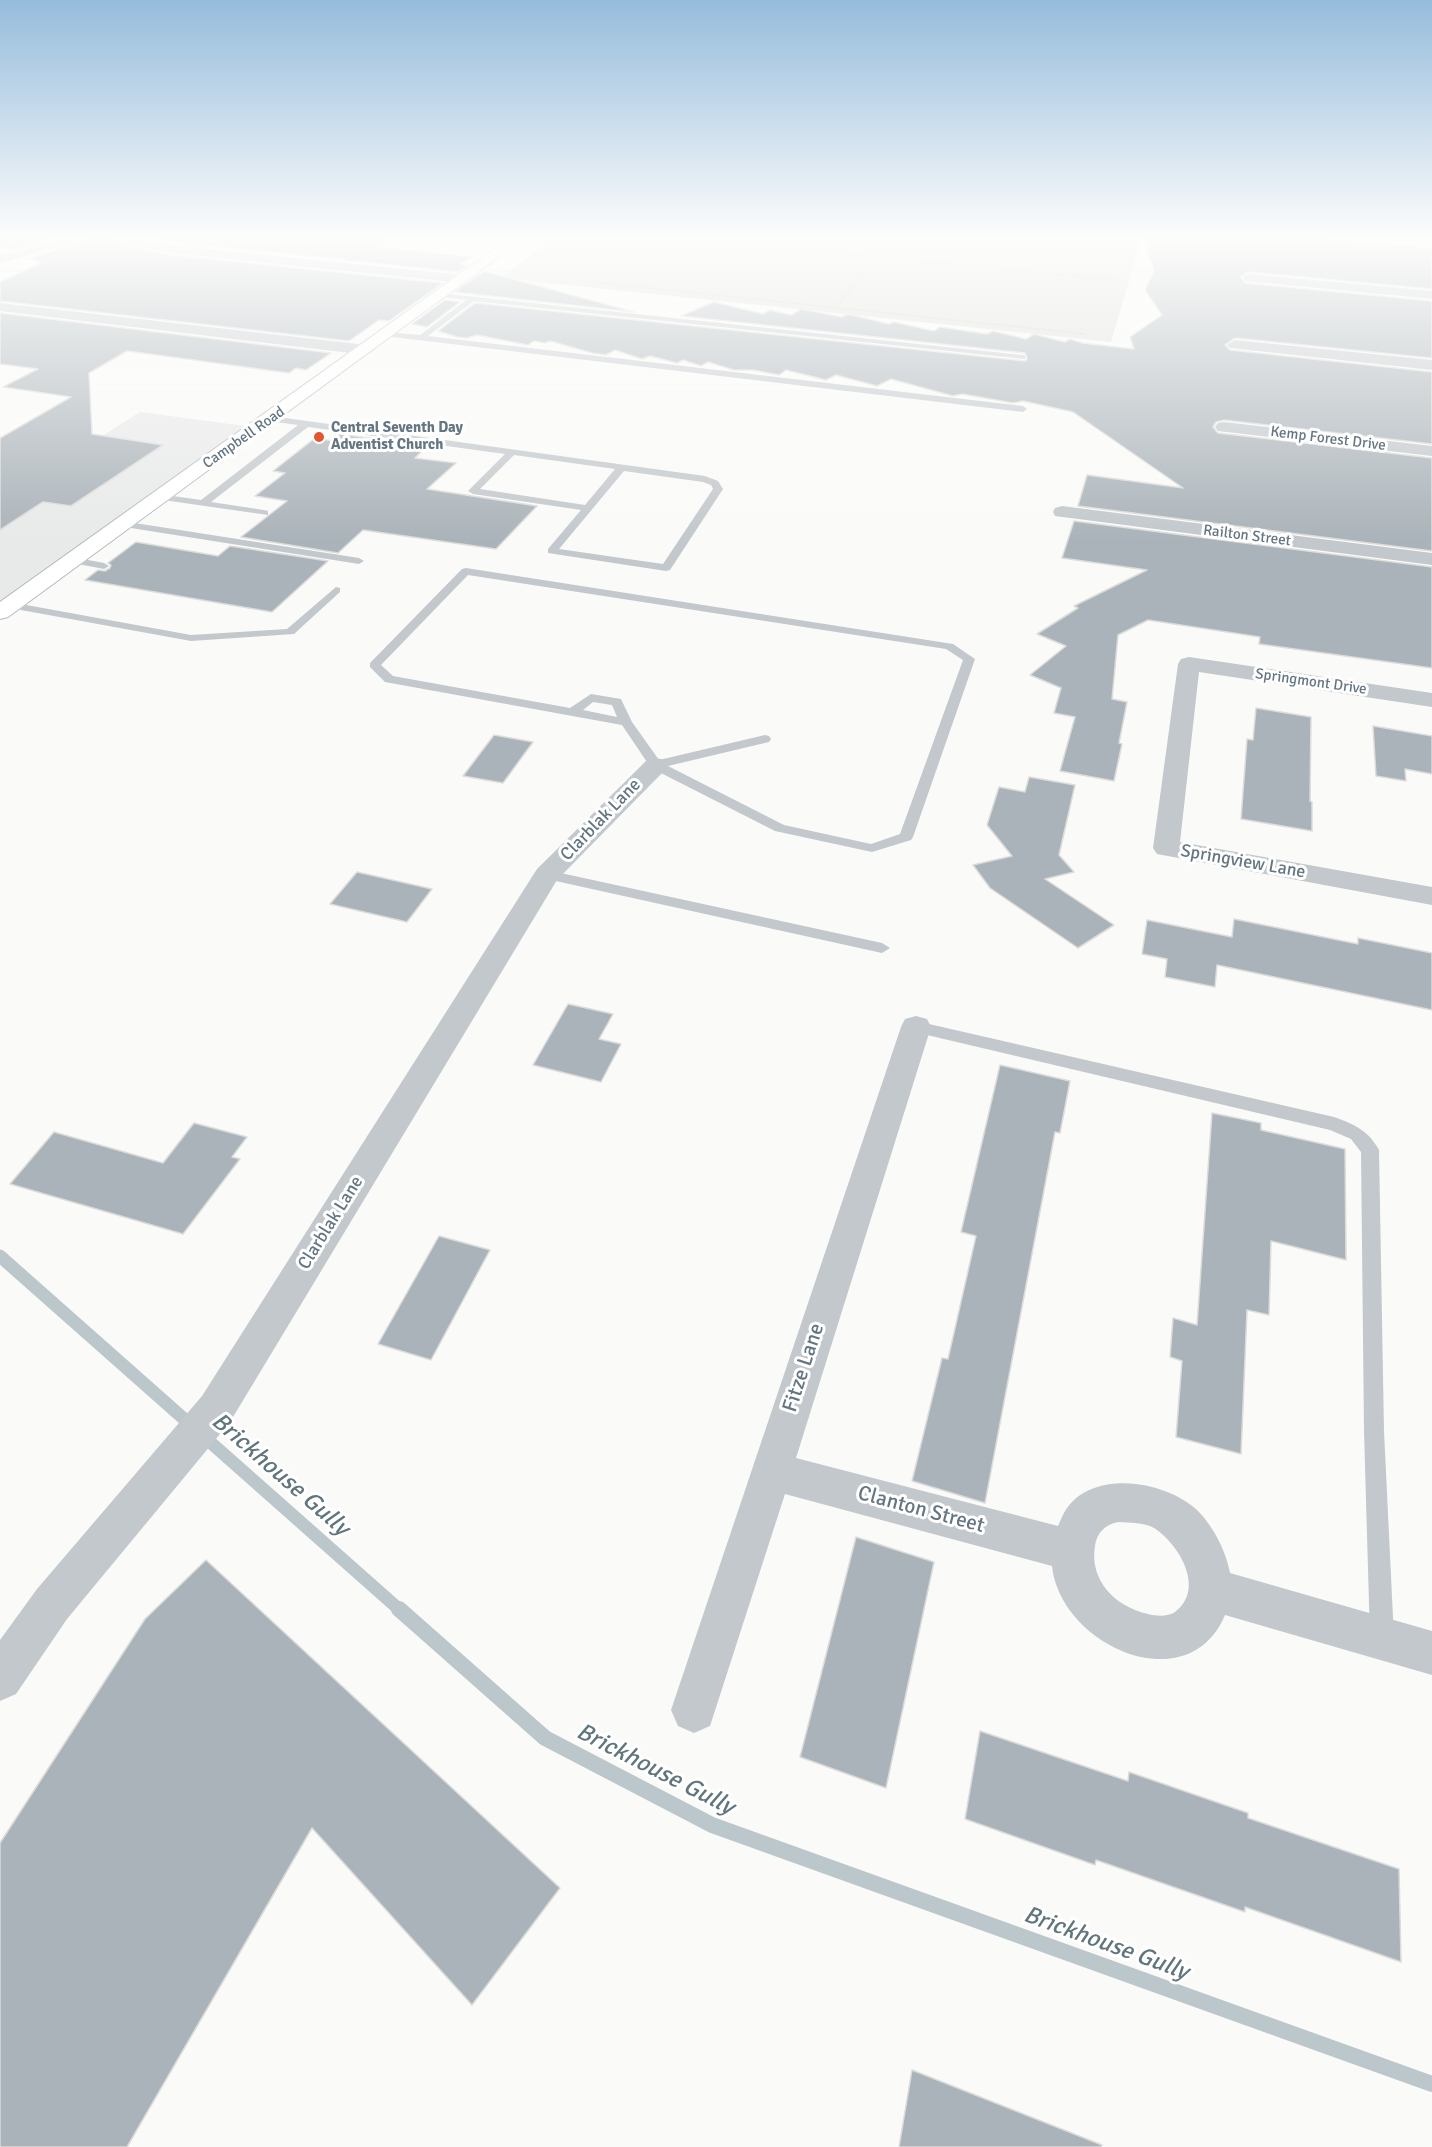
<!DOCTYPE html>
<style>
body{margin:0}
canvas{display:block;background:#fafaf8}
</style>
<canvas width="1432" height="2147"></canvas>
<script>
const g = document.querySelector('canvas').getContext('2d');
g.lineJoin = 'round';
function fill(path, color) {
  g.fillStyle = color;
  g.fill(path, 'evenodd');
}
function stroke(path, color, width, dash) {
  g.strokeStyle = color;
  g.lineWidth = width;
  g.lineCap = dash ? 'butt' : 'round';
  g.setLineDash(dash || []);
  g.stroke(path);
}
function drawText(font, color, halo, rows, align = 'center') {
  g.font = font + ' Signika,sans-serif';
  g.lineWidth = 6;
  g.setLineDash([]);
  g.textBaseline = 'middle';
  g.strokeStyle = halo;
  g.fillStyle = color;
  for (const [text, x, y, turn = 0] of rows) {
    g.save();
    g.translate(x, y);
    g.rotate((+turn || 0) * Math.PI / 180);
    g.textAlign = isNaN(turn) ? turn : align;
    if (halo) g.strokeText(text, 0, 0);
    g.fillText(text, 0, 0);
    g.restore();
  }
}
const built = new Path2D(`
 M140,412L245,426L0,602V501Z`);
const green = new Path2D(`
 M550,240H1141L1111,342L501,278Z`);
const streamFar1 = new Path2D(`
 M0,1256L401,1611`);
const stream = new Path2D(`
 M399,1609L545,1738L712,1825L1432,2084`);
const building = new Path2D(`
 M0,240H51L10,250L0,246Z
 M88,240H119L122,245L170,255L443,283L389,321L379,320L349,341L0,301V282L41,263L29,258Z
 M160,240H384L374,246L471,257L461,264L467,266L458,272Z
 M1144,240H1326L1432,248V289L1250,272L1245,273L1241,277L1245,283L1432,301V358L1235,338L1225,345L1230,350L1432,372V444L1224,420L1216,422L1213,427L1218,433L1432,458V551L1078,506L1087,475L1183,488L1073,412L1023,401L1013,403L962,394L953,396L891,379L877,386L836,375L826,380L786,370L779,375L753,370H734L708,362L701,366L683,360L677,363L650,356L642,359L615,350L606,355L592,353L550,341L545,343L534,341L528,345L477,335L467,338L457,337L438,331L475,303L1025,361L1027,359L1025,353L681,316L714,302L763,314L770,310L791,315L801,309L842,317L848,314L889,324L894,322L934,331L940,327L987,334L993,331L1026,339L1034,334L1065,342L1070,339L1083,343L1134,349L1130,337L1162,315L1145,290L1154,271Z
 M484,271L546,288L634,312L454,292Z
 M445,300L460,302L427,327L412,324Z
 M0,313L331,353L306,370L296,368L289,373L127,351L89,373L92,434L163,445L71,506L43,502L0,530V438L71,397L3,387L38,369L0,364Z
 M340,434L427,446L415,458L456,463L427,489L537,506L496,549L363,530L338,553L241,537L287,501L255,496L285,473L273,471L315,438L333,441Z
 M1074,521L1432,567V668L1259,644L1260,637L1148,620L1118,635L1112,699L1127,702L1119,743L1122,744L1114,781L1060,771L1075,717L1054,713L1061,688L1030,675L1066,646L1037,634L1078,608L1074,606L1147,570L1062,558Z
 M136,542L218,556L230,546L328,561L272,612L85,580L98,570L105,571L110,568L111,565L108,563Z
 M1256,708L1311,717L1310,801L1312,802V831L1241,819L1247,739L1253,740Z
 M1373,726L1432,736V774L1405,769L1406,781L1376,776Z
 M494,735L533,742L503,783L463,776Z
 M1029,777L1075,785L1059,855L1074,872L1045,879L1114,925L1078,948L990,888L973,865L1012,856L987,825L999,787L1025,792Z
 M357,872L432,889L407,922L330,904Z
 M1234,919L1358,944V938L1432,953V1010L1217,965L1215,987L1165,977L1167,959L1142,954L1147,920L1232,937Z
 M568,1004L613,1014L599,1039L621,1044L601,1082L533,1065Z
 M1000,1065L1070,1081L1060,1133L1055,1132L985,1503L912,1481L942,1358L948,1359L976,1236L961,1232Z
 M1212,1113L1261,1123V1130L1345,1149L1346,1260L1271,1241L1269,1315L1247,1310L1241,1454L1176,1437L1182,1361L1170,1357L1173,1318L1197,1325Z
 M194,1123L247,1137L232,1157L240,1159L183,1234L10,1184L54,1132L163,1163Z
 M439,1236L490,1250L431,1360L378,1344Z
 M856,1537L934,1562L886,1788L800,1757Z
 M206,1560L560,1888L472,2005L312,1828L127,2147H0V1843L145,1619Z
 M980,1731L1128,1781L1129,1772L1248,1813V1818L1399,1869L1401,1962L1245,1907V1912L1096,1860L1095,1865L965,1819Z
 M912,2070L1102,2145L1101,2147H899Z`);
const path = new Path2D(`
 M698,240L1117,280
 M582,281L1086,334
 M836,308L886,240`);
const lane = new Path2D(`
 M439,293L1022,355H1025V359L474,301L428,336L1023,406L1027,409L1023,412L384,336L383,334L387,332L420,335L466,300L442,297Z
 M271,416L705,476L718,481L723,489L670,570L666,571L548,553V549L581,510L473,494L468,491L505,454L308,427L211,502L264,510L268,511V515L156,499V495L159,494L201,500L298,425L268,421L267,419ZM514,455L615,469L585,505L480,489ZM624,471L703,482L711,485L713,489L663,564L559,549Z
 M122,521L359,558L364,561L359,564L118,526V522Z
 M72,557L104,563L109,566L104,569L68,562L67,560Z
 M466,568L953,644L975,659L913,837L911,840L872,852L775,831L651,768L622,725L385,682L370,667V663L462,569ZM468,575L946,649L963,660L900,834L871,844L784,825L668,766L769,742L771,739L769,736L765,735L659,760L632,722L621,699L591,694L570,708L393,676L381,665ZM593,702L612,705L617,717L583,710Z
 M336,587L340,588V592L294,634L191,641L10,608L4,605L10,602L191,635L287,629Z
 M547,870L882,943L890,948L882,953L542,878L540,875L542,872Z
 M916,1021L1334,1117C1354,1124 1369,1131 1379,1150L1384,1431L1394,1638L1390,1646L1382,1650L1374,1646L1370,1638L1364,1431L1361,1152L1351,1139L1330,1130L910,1031L908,1027L910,1023Z`);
const street = new Path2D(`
 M62,240H86L0,263V255Z
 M121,240H148L170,245L463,275L470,279L463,283L170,253L122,243Z
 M1250,274L1432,291V299L1245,281L1243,278L1245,275Z
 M0,303L367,345L375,350L367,355L0,311Z
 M1235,340L1432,360V370L1230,348L1227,345Z
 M1224,422L1432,446V456L1218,431L1215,427L1218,423Z
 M1062,506L1432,553V565L1055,516L1053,512L1055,508Z
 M1189,657L1432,693V707L1199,672L1180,842L1432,887V905L1157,854L1153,848L1178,664L1181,659Z
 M656,758L665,760L668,765L665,770L557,880L230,1422L67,1619L16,1694L0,1701V1640L37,1589L202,1396L537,869L647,760Z
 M916,1016L927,1019L931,1027L796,1458L1058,1526C1062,1517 1065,1509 1072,1502C1103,1470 1170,1483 1199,1512C1214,1528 1226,1551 1230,1573L1432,1631V1675L1225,1615C1188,1703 1060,1645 1052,1566L785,1494L710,1726L694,1733L678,1726L671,1710L901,1027L905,1019ZM1118,1522C1129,1523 1144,1522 1154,1528C1179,1544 1206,1589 1175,1612C1168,1617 1156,1616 1148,1614C1116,1607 1089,1581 1095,1546C1097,1532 1105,1525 1118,1522Z`);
const secondary = new Path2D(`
 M507,240H522L8,617L0,619V602Z`);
const markers = [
 [319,437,6,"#e4572e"]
];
const farPoinames = [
 ["Central Seventh Day",331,428],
 ["Adventist Church",331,445]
];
const farStreetnames = [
 ["Campbell Road",244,438,-35],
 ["Kemp Forest Drive",1328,439,7],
 ["Railton Street",1247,536,7],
 ["Springmont Drive",1311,682,8]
];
const streetNames = [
 ["Clarblak Lane",601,820,-46],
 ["Springview Lane",1243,862,10],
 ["Clarblak Lane",331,1223,-58]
];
const nearStreetnames = [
 ["Fitze Lane",804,1368,-72],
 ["Clanton Street",921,1510,15]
];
const nearWaternames = [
 ["Brickhouse Gully",280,1475,41],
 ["Brickhouse Gully",655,1770,27],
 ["Brickhouse Gully",1106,1944,20]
];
fill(built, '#e8e9e9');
fill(green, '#dadfd7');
stroke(streamFar1, '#bbc7cb', 13);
stroke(stream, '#bbc7cb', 16);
fill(building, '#aab3b9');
stroke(building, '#dcdcda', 1.5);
stroke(secondary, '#b3babf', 2);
stroke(path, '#bbbfc2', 1.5, [1.5, 1.5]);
fill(lane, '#c3c8cc');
fill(street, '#c3c8cc');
fill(secondary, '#fff');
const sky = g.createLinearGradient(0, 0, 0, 541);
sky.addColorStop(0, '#96bcdc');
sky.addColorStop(0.44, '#fdfdfc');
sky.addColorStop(1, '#fdfdfc00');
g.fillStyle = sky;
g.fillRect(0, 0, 1432, 541);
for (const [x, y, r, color] of markers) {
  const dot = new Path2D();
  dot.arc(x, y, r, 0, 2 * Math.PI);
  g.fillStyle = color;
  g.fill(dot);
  stroke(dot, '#fff', 2);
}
drawText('bold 15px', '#657683', '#fff', farPoinames, 'left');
drawText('15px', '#657683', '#fff', farStreetnames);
drawText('18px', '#657683', '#fff', streetNames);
drawText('21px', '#657683', '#fff', nearStreetnames);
drawText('italic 24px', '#60757c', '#fff', nearWaternames);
</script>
